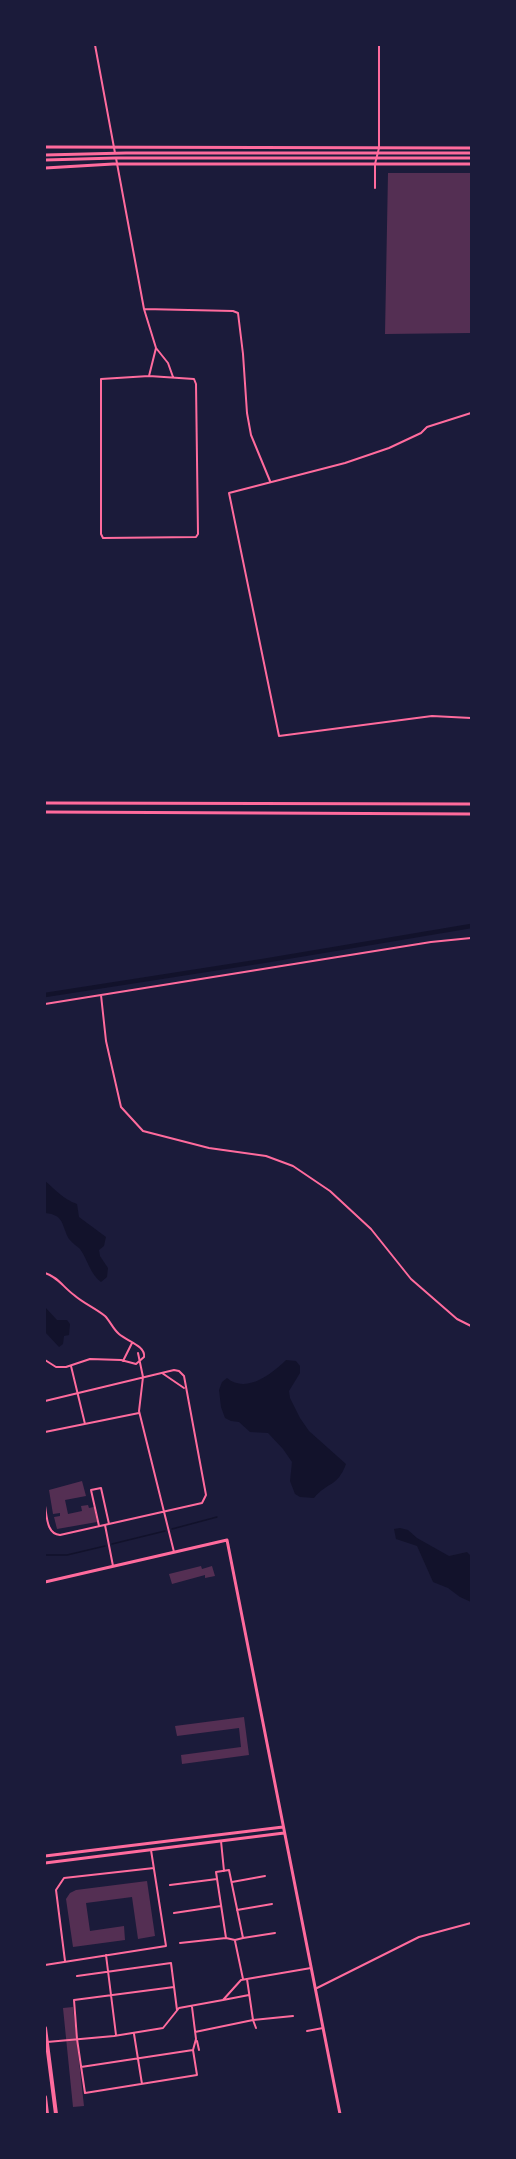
<!DOCTYPE html>
<style>
body{margin:0}
#map{position:relative;width:516px;height:2159px;overflow:hidden;background:#1b1b3a;font-family:Signika,sans-serif}
canvas{display:block}
.frame{position:absolute;inset:0;border:46px solid #1b1b3a;pointer-events:none}
</style>
<div id="map">
<canvas width="516" height="2159"></canvas>
<div class="frame"></div>
</div>
<script>
const g = document.querySelector('canvas').getContext('2d');
g.lineJoin = 'round';
function fill(path, color) {
  g.fillStyle = color;
  g.fill(path, 'evenodd');
}
function stroke(path, color, width, dash) {
  g.strokeStyle = color;
  g.lineWidth = width;
  g.lineCap = dash ? 'butt' : 'round';
  g.setLineDash(dash || []);
  g.stroke(path);
}
const water = new Path2D(`
 M45,1181C56,1190 63,1199 77,1204L79,1217L106,1237L104,1246L99,1250L100,1256L108,1268L107,1277L101,1282C90,1274 88,1260 80,1249C77,1246 72,1243 69,1239C61,1225 65,1215 45,1213Z
 M45,1307L57,1320H67L70,1324L69,1335L64,1336L63,1344L59,1347L45,1332Z
 M286,1360L296,1361L300,1366V1373L289,1391L290,1398L300,1418L309,1431L346,1464C337,1488 328,1481 314,1498L300,1497L295,1494L290,1481L292,1462L283,1449L268,1433L250,1432L239,1422L231,1421L225,1418L221,1407L219,1390L222,1382L227,1378C246,1394 272,1374 286,1360Z
 M400,1528L408,1530L417,1538L449,1556L467,1552L470,1555L471,1602L460,1597L448,1588L433,1582L417,1546L396,1539L394,1529Z`);
const stream = new Path2D(`
 M172,1529L217,1517
 M112,1544L165,1531
 M45,1555H67L105,1546`);
const canal = new Path2D(`
 M45,995L263,961L471,926`);
const building = new Path2D(`
 M388,173H471V333L385,334Z
 M82,1481L86,1496L65,1500L68,1514L82,1511L81,1506L88,1505L89,1508L94,1507L97,1522L57,1529L54,1517L60,1516V1513L53,1514L49,1490Z
 M201,1566L202,1569L212,1566L215,1576L205,1578V1575L172,1584L169,1574Z
 M244,1717L249,1755L182,1764L181,1755L241,1747L239,1728L177,1736L175,1726Z
 M147,1881L155,1936L138,1939L132,1897L86,1903L90,1931L124,1926L125,1940L73,1947L66,1899L70,1893L76,1890Z
 M73,2007L84,2106L73,2107L63,2008Z`);
const minor = new Path2D(`
 M95,45L115,153
 M116,158L144,309L156,348
 M375,188V164L379,148V45
 M144,309L233,311L238,313L243,354L247,413L251,435L270,481
 M149,376L101,379V534L103,538L196,537L198,534L196,384L194,379L149,376L156,348L168,363L173,377
 M471,413L427,427L421,433L389,448L345,463L229,493L279,736L432,716L471,718
 M101,995L106,1041L121,1107L143,1131L209,1148L266,1156L293,1166L330,1191L371,1229L411,1279L457,1319L471,1326
 M45,1004L431,942L471,938
 M45,1273C58,1277 63,1287 74,1295C83,1303 95,1308 105,1316C110,1321 113,1329 119,1334C127,1341 146,1346 144,1357L136,1364L121,1360L90,1359L66,1367H56L45,1360
 M138,1353L143,1377L139,1411L174,1552
 M123,1361L132,1343
 M71,1366L85,1424
 M162,1373L184,1388
 M45,1401L174,1370L179,1371L184,1376L206,1495L202,1503L60,1535C47,1534 47,1518 45,1506
 M45,1432L139,1413
 M105,1525L113,1566
 M99,1526L91,1490L101,1488L109,1524
 M221,1841L224,1871
 M229,1870L243,1938L235,1940L226,1938L216,1872Z
 M232,1882L265,1876
 M170,1885L217,1879
 M237,1910L272,1904
 M174,1913L221,1906
 M243,1938L275,1933
 M235,1941L243,1979
 M180,1943L226,1938
 M106,1955L116,2035
 M65,1961L56,1890L64,1878L154,1868
 M45,1965L166,1946L151,1850
 M77,1976L171,1963L177,2010
 M247,1979L253,2020L256,2028
 M174,1987L74,2000L77,2039L85,2093L197,2075L193,2050L196,2039L192,2007
 M315,1989L419,1937L471,1923
 M223,2000L249,1995
 M307,2031L323,2028
 M195,2032L253,2020L293,2016
 M134,2034L142,2084
 M197,2041L199,2050
 M47,2042L114,2036L163,2028L179,2008L223,2000L241,1980L311,1968
 M81,2067L193,2050`);
const tertiary = new Path2D(`
 M45,147L471,148
 M45,168L113,164H471
 M45,1582L227,1540L340,2114
 M45,1856L283,1827
 M45,1863L284,1833`);
const secondary = new Path2D(`
 M45,155L126,153H471
 M45,160L116,158H471
 M45,803L471,804
 M45,812L471,814`);
const primary = new Path2D(`
 M45,2028L56,2114
 M45,2097L47,2114`);
fill(water, '#12122b');
stroke(stream, '#12122b', 1.5);
stroke(canal, '#12122b', 4.5);
fill(building, '#542f53');
stroke(minor, '#ff6b9d', 2);
stroke(tertiary, '#ff6b9d', 3);
stroke(secondary, '#ff6b9d', 3);
stroke(primary, '#ff6b9d', 4);
</script>
